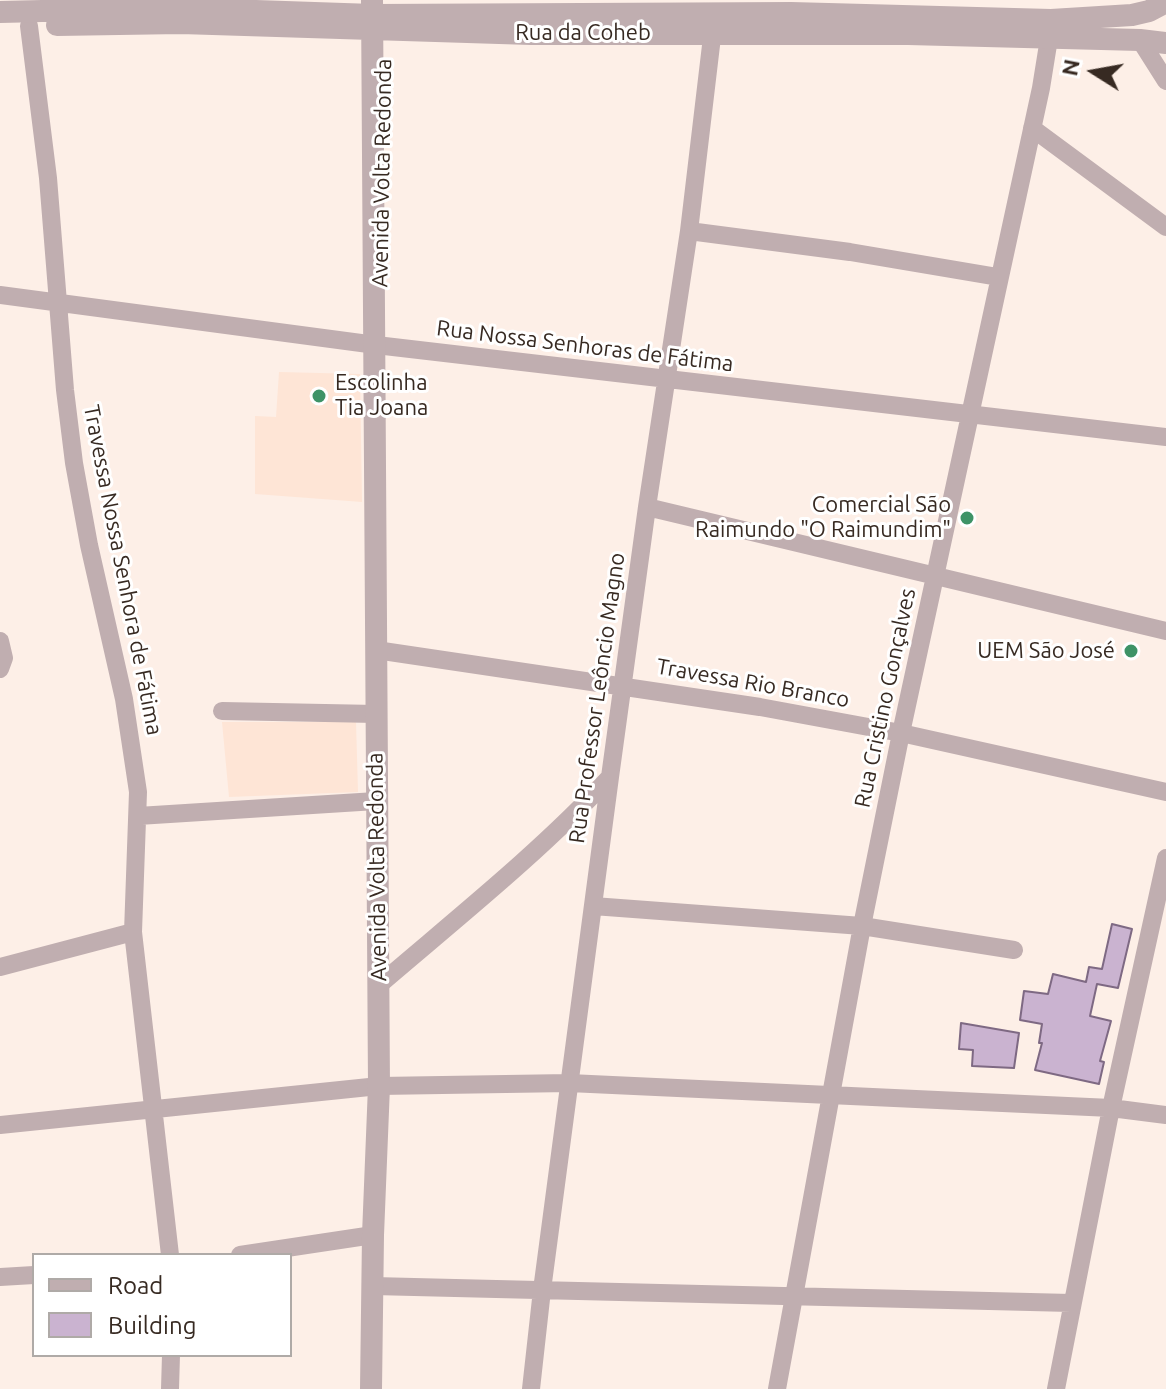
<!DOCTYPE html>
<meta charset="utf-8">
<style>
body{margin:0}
#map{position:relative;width:1166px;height:1389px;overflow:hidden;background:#fdefe7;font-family:Ubuntu,sans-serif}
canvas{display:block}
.legend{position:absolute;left:32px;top:1253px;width:260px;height:104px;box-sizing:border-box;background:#fff;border:2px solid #afaaa7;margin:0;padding:10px 14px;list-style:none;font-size:24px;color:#372a22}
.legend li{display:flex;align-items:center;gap:16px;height:40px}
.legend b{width:40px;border:2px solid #afaaa7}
.north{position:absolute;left:1054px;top:32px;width:80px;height:80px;-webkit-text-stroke:6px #fff;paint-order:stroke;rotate:281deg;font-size:22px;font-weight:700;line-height:32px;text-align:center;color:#372a22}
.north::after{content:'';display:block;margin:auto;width:28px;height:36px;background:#372a22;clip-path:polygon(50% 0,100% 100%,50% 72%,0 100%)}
</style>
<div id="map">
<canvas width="1166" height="1389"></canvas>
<ul class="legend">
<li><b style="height:10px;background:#c0aeb0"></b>Road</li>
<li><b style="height:22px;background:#cab3d0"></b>Building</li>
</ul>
<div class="north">N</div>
</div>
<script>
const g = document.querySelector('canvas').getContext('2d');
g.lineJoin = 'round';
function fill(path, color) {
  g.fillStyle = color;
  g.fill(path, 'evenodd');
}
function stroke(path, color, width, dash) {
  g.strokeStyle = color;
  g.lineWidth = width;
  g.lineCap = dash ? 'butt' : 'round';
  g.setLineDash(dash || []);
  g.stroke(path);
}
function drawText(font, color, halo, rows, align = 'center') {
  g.font = font + ' Ubuntu,sans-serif';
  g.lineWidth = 6;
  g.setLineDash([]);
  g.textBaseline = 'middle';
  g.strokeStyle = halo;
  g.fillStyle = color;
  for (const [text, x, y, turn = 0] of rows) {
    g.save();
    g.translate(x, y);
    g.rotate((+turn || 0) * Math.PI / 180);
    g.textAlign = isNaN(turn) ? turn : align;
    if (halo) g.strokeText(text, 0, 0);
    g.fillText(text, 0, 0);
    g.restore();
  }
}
const built = new Path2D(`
 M279,372L360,374L362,502L255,494V416L276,417Z
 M222,722H356L358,792L229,797Z`);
const building = new Path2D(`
 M1112,924L1132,929L1118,988L1097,984L1090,1016L1111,1021L1100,1061L1104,1062L1099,1084L1035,1070L1042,1043H1039L1042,1024L1020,1020L1024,991L1048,994L1053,974L1086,982L1089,967L1102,969Z
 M961,1023L1019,1033L1014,1068L972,1066L973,1050L959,1049Z`);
const minor = new Path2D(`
 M29,26L48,178L65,390L74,463L89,545L124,699L138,792L133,932L170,1255
 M1140,40L1166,81
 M1032,128L1166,227
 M689,231L850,252L998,277
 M0,295L376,345L1166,437
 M647,507L1166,631
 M0,641L4,658L0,669
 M376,650L760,707L901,733L1166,792
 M222,711L376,714
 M138,816L376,801
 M593,906L862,926L1014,950
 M0,967L133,932
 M379,985C457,918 539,853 610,777
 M0,1125L379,1086L569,1083L1111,1108L1166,1115
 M240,1255L373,1235
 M0,1277L34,1275
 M373,1286L1071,1303
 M170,1389L171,1355
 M531,1389L542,1290L610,777L647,507L689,231L714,20
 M777,1389L862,926L901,733L1041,88L1051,26
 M1056,1389L1111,1108L1166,858`);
const tertiary = new Path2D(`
 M0,12L168,8L373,15L791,13L1051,20L1132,15L1149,11L1166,2
 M57,25L181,23L531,34H908L1140,40L1166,43
 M371,1389L373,1235L379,1086L372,0`);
const markers = [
 [319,396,8,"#3e9367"],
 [967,518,8,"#3e9367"],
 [1131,651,8,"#3e9367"]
];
const streetNames = [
 ["Rua da Coheb",583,33],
 ["Avenida Volta Redonda",382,173,-89],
 ["Rua Nossa Senhoras de Fátima",585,346,7],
 ["Travessa Nossa Senhora de Fátima",123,570,79],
 ["Travessa Rio Branco",753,683,10],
 ["Rua Professor Leôncio Magno",597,698,-82],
 ["Rua Cristino Gonçalves",885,698,-78],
 ["Avenida Volta Redonda",377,867,-91]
];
const poiNames = [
 ["Escolinha",335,383,"left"],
 ["Tia Joana",335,408,"left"],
 ["Comercial São",951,505],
 ["Raimundo \"O Raimundim\"",951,530],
 ["UEM São José",1115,651]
];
fill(built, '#fee5d6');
fill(building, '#cab3d0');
stroke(building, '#7e6983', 2);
stroke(minor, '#c0aeb0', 18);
stroke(tertiary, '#c0aeb0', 22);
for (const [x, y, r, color] of markers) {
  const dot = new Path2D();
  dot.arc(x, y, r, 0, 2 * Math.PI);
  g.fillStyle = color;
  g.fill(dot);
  stroke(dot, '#fff', 3);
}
drawText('22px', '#372a22', '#fff', streetNames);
drawText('22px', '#372a22', '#fff', poiNames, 'right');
</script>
